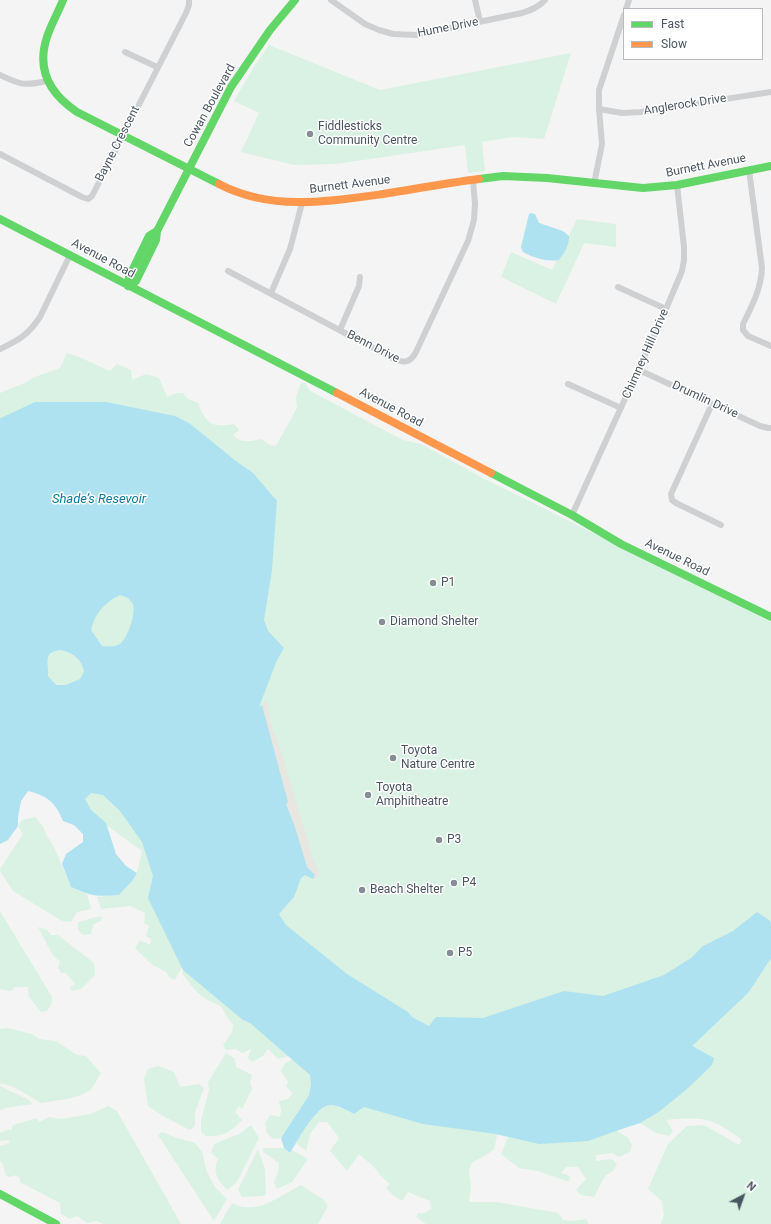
<!DOCTYPE html>
<meta charset="utf-8">
<style>
body{margin:0}
#map{position:relative;width:771px;height:1224px;overflow:hidden;background:#f4f4f4;font-family:Roboto,sans-serif}
canvas{display:block}
.legend{position:absolute;left:623px;top:8px;width:140px;height:52px;box-sizing:border-box;background:#fff;border:1px solid #b7bbc0;margin:0;padding:5px 7px;list-style:none;font-size:12px;color:#4a5661}
.legend li{display:flex;align-items:center;gap:8px;height:20px}
.legend b{width:20px;border:1px solid #b7bbc0}
.north{position:absolute;left:723px;top:1176px;width:40px;height:40px;-webkit-text-stroke:3px #fff;paint-order:stroke;rotate:41deg;font-size:11px;font-weight:700;line-height:16px;text-align:center;color:#4a5661}
.north::after{content:'';display:block;margin:auto;width:14px;height:18px;background:#4a5661;clip-path:polygon(50% 0,100% 100%,50% 72%,0 100%)}
</style>
<div id="map">
<canvas width="771" height="1224"></canvas>
<ul class="legend">
<li><b style="height:5px;background:#63d668"></b>Fast</li>
<li><b style="height:5px;background:#ff974d"></b>Slow</li>
</ul>
<div class="north">N</div>
</div>
<script>
const g = document.querySelector('canvas').getContext('2d');
g.lineJoin = 'round';
function fill(path, color) {
  g.fillStyle = color;
  g.fill(path, 'evenodd');
}
function stroke(path, color, width, dash) {
  g.strokeStyle = color;
  g.lineWidth = width;
  g.lineCap = dash ? 'butt' : 'round';
  g.setLineDash(dash || []);
  g.stroke(path);
}
function drawText(font, color, halo, rows, align = 'center') {
  g.font = font + ' Roboto,sans-serif';
  g.lineWidth = 3;
  g.setLineDash([]);
  g.textBaseline = 'middle';
  g.strokeStyle = halo;
  g.fillStyle = color;
  for (const [text, x, y, turn = 0] of rows) {
    g.save();
    g.translate(x, y);
    g.rotate((+turn || 0) * Math.PI / 180);
    g.textAlign = isNaN(turn) ? turn : align;
    if (halo) g.strokeText(text, 0, 0);
    g.fillText(text, 0, 0);
    g.restore();
  }
}
const green = new Path2D(`
 M269,45L380,90L571,53L544,139L512,137L482,142L485,171L468,173L465,145L336,164L294,165L241,152L259,113L234,101L255,65Z
 M577,219L616,224V247L584,243L556,304L501,277L511,252L552,270Z
 M67,353L79,357L110,371L117,364L131,370L132,380L146,374L159,378L167,397L177,393H183L188,399L198,403C206,424 212,428 234,424L239,430L233,435C241,444 251,441 261,439L270,445L276,446L297,408L296,397L301,383H305L310,391L403,440L421,444L481,477L771,622V1224H661L664,1215L662,1201L648,1189L668,1144L687,1126L704,1125L739,1145L742,1140C711,1117 704,1117 666,1120L673,1131L669,1136L656,1133L640,1123L616,1130L628,1138L632,1145L630,1152L619,1157L612,1153L596,1155V1161L612,1159L617,1164L614,1170L605,1176L594,1197L581,1195L576,1190L586,1179L578,1167H566L561,1173L570,1176L569,1182L538,1171L519,1168L501,1154L508,1137L497,1135L494,1150L472,1163L469,1172L471,1186L469,1202H496L558,1213L563,1220L572,1221L586,1219L589,1224H426L416,1217L418,1213H425L431,1209L430,1201L408,1192L402,1201L394,1196L386,1188L390,1184L382,1177L373,1166L359,1154L347,1171L330,1151L339,1138L327,1122H319L310,1134L306,1151L296,1143C301,1134 319,1105 331,1105C338,1105 347,1111 354,1114L310,1075L311,1084L309,1095L281,1138L273,1139L267,1133L265,1123L270,1115L280,1117L281,1110L279,1101L288,1099L292,1093L286,1086L288,1082L281,1071L285,1063L293,1059L289,1056L278,1059L268,1049L263,1056L252,1062L248,1058L251,1049L242,1053L236,1049L226,1050L223,1045L232,1032L233,1024L228,1019L221,1006C200,998 195,991 182,973L183,970L182,967L175,980L170,978L166,972L151,964L135,948L140,940L150,945L151,939L146,936L149,926L144,923L145,913L130,906L101,909L97,897L119,895L133,880L137,873L142,851L44,780L29,790L0,819V393L27,382L32,378L60,368Z
 M35,817L43,826L46,834L54,847L71,887L87,894L91,909L77,912L71,922L62,921L13,891L0,871V869L23,834L18,826L22,820Z
 M0,911L52,997L51,1005L47,1011L41,1012L29,997L28,987H15L11,991L0,989Z
 M101,916L102,920L93,925L91,934L83,935L78,930V922Z
 M38,927L47,930L51,935H58L94,963L95,975L81,989L72,991L70,988L75,984L66,973H61L58,968L60,962L52,954Z
 M8,1028L32,1034L39,1039L56,1041L77,1055L86,1056L101,1073L91,1090L81,1095L67,1099L41,1103L14,1087L0,1083V1029Z
 M226,1053L234,1058L236,1067L252,1075L250,1083L252,1089L242,1109L239,1106L235,1112L242,1120C231,1132 222,1137 206,1136L201,1132V1121L209,1090L208,1082Z
 M158,1066L174,1072L180,1087L199,1084L204,1088L195,1112V1126L190,1130L163,1116L148,1106L144,1079L148,1069Z
 M0,1086L27,1099L33,1104L5,1108L0,1110Z
 M108,1106L117,1111L181,1224H103L97,1221L87,1223L77,1216L70,1219L61,1214L60,1203L20,1182V1178L16,1175L11,1177L6,1176L2,1162H0V1146L9,1143V1140L0,1141V1133L9,1129L11,1131L13,1125L37,1118L39,1122L49,1117L61,1119L91,1114Z
 M251,1125L259,1138L237,1182L227,1190C218,1180 212,1173 218,1159L211,1153L214,1144L239,1134Z
 M162,1132L177,1138L195,1143L202,1152L207,1172L215,1187L227,1199L214,1221L158,1135Z
 M263,1148H284L289,1153L292,1150L308,1159L292,1182L277,1189L274,1182L278,1172L279,1163L263,1152Z
 M258,1149L265,1169L266,1194L263,1196L242,1197L238,1190Z
 M301,1185L324,1200L328,1206L318,1224H220L232,1203C236,1205 240,1207 244,1207C264,1210 285,1193 301,1185Z`);
const sand = new Path2D(`
 M267,700L270,722L281,751L313,858L320,874L315,879L300,873L258,709Z`);
const water = new Path2D(`
 M531,213L535,214L539,223L563,231L569,236C569,247 565,251 559,260C547,262 533,258 523,252L521,247L529,214Z
 M35,402H106L175,416L189,423L236,461L253,473L277,501L272,570L264,620L268,631L284,648L277,660L259,707L262,705L288,802L286,804L295,827L307,867L315,875L313,879L305,875L301,878L294,897L279,914L286,925L347,974L408,1012L412,1017L429,1026L436,1017L483,1018L564,991L603,996L664,975L691,958L703,946L733,931L757,912L769,920L771,923V958L748,993L692,1046L714,1058L712,1065L687,1089L660,1111L640,1123L616,1131L588,1141L539,1144L496,1134L423,1124L364,1107L354,1114C348,1111 338,1105 331,1105C317,1104 296,1143 290,1153L284,1148L281,1138L309,1095L311,1084L310,1075L250,1023L243,1020L183,970L148,898L153,876L142,842L120,811L103,795L91,793L85,799L91,810L106,823L116,854L126,866L137,873L133,880L119,895C96,897 92,896 71,887L62,864L66,854L83,842V834L74,825L63,821C55,802 48,796 28,791L21,801L18,817V826L8,840L0,844V419L1,418ZM120,595L128,598L133,604C136,613 128,637 121,643C117,647 108,647 102,646L91,630C95,613 105,602 120,595ZM61,650C73,653 82,659 84,672L80,679L66,685H56L48,676C49,662 42,652 61,650Z`);
const street = new Path2D(`
 M331,0L365,24L379,30L393,34L416,35L522,13C531,10 539,7 545,0
 M475,0L480,21
 M626,9L629,0
 M125,52L157,67
 M0,75C20,85 25,86 47,81
 M599,109L622,113L641,112L771,92
 M0,154L82,197L88,199L92,196L186,13L189,5V0
 M749,170L762,268C761,289 752,306 743,324V330L748,336L771,346
 M594,184L602,144L599,109V90L624,15
 M228,271L394,359C404,363 409,363 415,354L468,241L474,220L475,204L473,180
 M618,287L666,309
 M271,293L290,249L302,203
 M340,330L359,286L360,277
 M0,349C19,340 28,335 40,317L70,255
 M639,370L760,426L768,428H771
 M568,384L621,408
 M712,404L671,494L672,500L676,503L721,525
 M572,515L666,309L682,271L684,260V247L677,185`);
const fast = new Path2D(`
 M63,0C58,13 51,24 47,37C36,70 50,94 77,112L219,184
 M479,179L503,176L547,178L643,188L677,185L771,166
 M0,219L337,393
 M128,286L136,281L156,240L157,231L231,87L270,30L295,0
 M128,286L129,277L149,236L157,231
 M491,473L572,515L621,544L771,617
 M0,1194L56,1224`);
const slow = new Path2D(`
 M219,184C270,211 328,202 383,194C415,189 447,183 479,179
 M337,393L491,473`);
const markers = [
 [310,134,4,"#868d94"],
 [433,583,4,"#868d94"],
 [382,622,4,"#868d94"],
 [393,758,4,"#868d94"],
 [368,795,4,"#868d94"],
 [439,840,4,"#868d94"],
 [454,883,4,"#868d94"],
 [362,890,4,"#868d94"],
 [450,953,4,"#868d94"]
];
const streetNames = [
 ["Hume Drive",448,28,-11],
 ["Anglerock Drive",685,105,-9],
 ["Cowan Boulevard",210,106,-61],
 ["Bayne Crescent",118,144,-63],
 ["Burnett Avenue",706,166,-11],
 ["Burnett Avenue",350,185,-7],
 ["Avenue Road",103,259,28],
 ["Benn Drive",373,347,27],
 ["Chimney Hill Drive",646,354,-66],
 ["Drumlin Drive",705,400,25],
 ["Avenue Road",391,408,28],
 ["Avenue Road",677,558,26]
];
const poiNames = [
 ["Fiddlesticks",318,127],
 ["Community Centre",318,141],
 ["P1",441,583],
 ["Diamond Shelter",390,622],
 ["Toyota",401,751],
 ["Nature Centre",401,765],
 ["Toyota",376,788],
 ["Amphitheatre",376,802],
 ["P3",447,840],
 ["P4",462,883],
 ["Beach Shelter",370,890],
 ["P5",458,953]
];
const waterNames = [
 ["Shade’s Resevoir",99,500]
];
fill(green, '#d9f2e3');
fill(sand, '#e7e6e1');
fill(water, '#aee2f0');
stroke(street, '#ced0d2', 6);
stroke(fast, '#63d668', 8);
stroke(slow, '#ff974d', 8);
for (const [x, y, r, color] of markers) {
  const dot = new Path2D();
  dot.arc(x, y, r, 0, 2 * Math.PI);
  g.fillStyle = color;
  g.fill(dot);
  stroke(dot, '#fff', 1.5);
}
drawText('12px', '#4a5661', '#fff', streetNames);
drawText('12px', '#4a5661', '#fff', poiNames, 'left');
drawText('italic 13px', '#0c7c9b', '#fff', waterNames);
</script>
